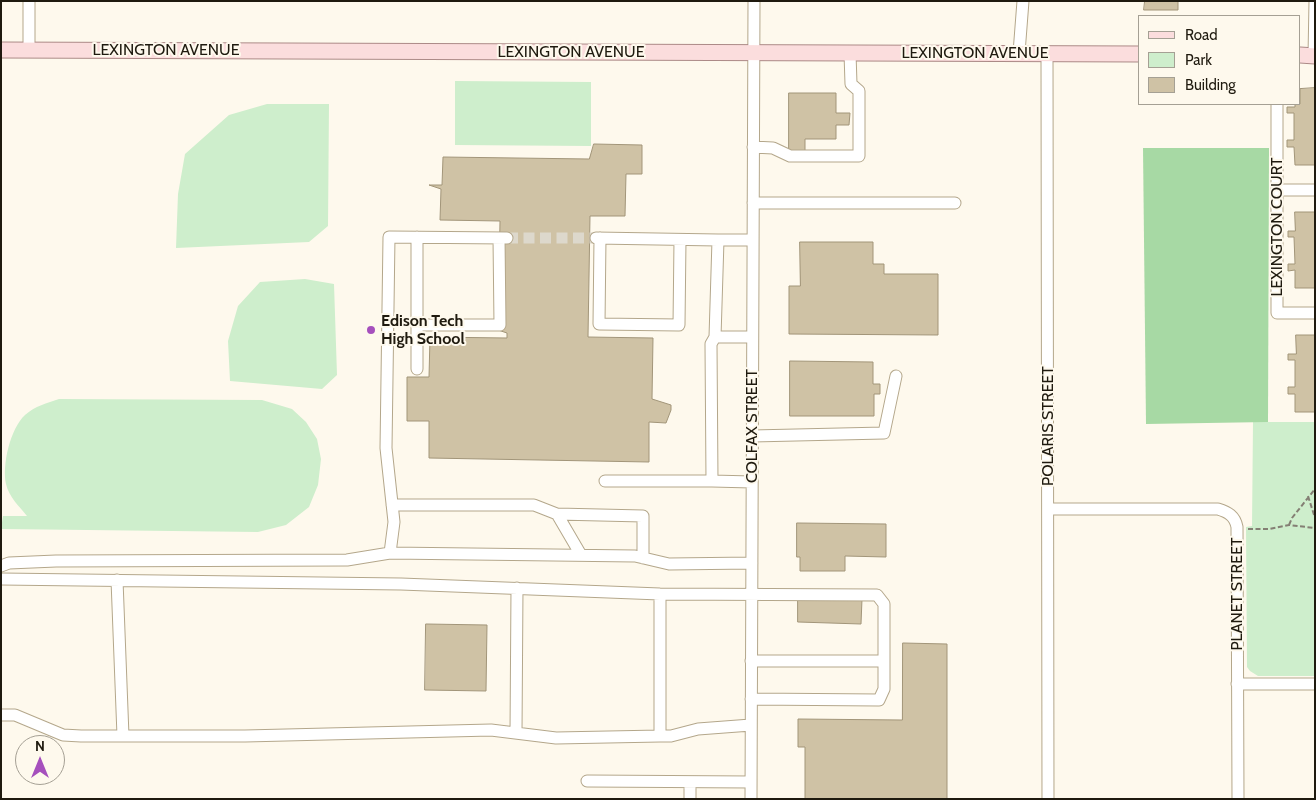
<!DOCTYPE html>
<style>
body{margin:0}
#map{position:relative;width:1316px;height:800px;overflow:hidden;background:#fef9ed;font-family:Cabin,sans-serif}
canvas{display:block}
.frame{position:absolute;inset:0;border:2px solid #1f1a0f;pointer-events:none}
.legend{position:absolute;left:1138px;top:15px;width:162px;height:90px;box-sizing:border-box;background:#fef9ed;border:1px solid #a5a094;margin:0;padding:6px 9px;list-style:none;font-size:15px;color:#1f1a0f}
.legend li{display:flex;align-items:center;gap:10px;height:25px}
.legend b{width:25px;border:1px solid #a5a094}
.north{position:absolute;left:15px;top:735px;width:50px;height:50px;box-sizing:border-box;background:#fef9ed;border:1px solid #a5a094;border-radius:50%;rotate:0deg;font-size:14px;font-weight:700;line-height:20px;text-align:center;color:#1f1a0f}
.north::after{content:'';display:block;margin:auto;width:18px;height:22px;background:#a650bd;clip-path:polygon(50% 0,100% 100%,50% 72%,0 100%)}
</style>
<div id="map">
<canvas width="1316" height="800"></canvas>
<div class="frame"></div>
<ul class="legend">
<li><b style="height:6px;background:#fbdddd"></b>Road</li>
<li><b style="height:14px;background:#ceeecc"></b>Park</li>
<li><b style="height:14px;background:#cfc2a5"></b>Building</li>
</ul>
<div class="north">N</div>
</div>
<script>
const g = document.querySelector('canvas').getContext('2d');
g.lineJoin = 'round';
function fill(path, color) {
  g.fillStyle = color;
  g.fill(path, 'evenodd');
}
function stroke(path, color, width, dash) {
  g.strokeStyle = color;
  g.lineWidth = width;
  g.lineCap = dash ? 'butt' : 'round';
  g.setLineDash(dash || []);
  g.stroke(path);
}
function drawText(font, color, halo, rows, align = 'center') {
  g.font = font + ' Cabin,sans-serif';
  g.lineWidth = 4;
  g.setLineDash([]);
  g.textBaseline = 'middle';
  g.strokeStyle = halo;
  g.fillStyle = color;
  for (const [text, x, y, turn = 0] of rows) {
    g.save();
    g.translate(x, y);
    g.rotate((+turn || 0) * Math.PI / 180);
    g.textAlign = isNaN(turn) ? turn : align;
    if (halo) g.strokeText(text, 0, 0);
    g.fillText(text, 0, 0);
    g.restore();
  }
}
const green = new Path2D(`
 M455,81L591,82V146L455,145Z
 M267,104H329L328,226L309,242L176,248L178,194L185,154L229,115Z
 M305,279L334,284L337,375L322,389L230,381L228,341L238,306L260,282Z
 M59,399L262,400L292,409L306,422L317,439L321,459L318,485L309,507L286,525L258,532L1,529L3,516H27C19,506 9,497 6,484C2,465 10,429 25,415C35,406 47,403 59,399Z
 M1253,422H1315V676H1258L1250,671L1247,667L1246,527L1252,526Z`);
const forest = new Path2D(`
 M1143,148H1269L1268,422L1146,424Z`);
const building = new Path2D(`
 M1145,1H1178V10H1144Z
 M1315,88V165H1295L1294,147H1287V140H1294V113H1287V107H1295V104H1300V89Z
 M789,93H836V113H850L849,125H836V139H805V151H789Z
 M594,144L642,145V174H626L625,216H590L588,337L653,338L652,399L671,405V410L666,423L649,422V462L429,458V421H407V377H429L430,337L507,338V333L498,330L500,221L440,220L441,189L429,185H442L443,157L589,159Z
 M1295,212H1315V288H1295V270L1288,271V264H1295L1294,237H1288V231H1295Z
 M800,242H873V264H884V274H938V335L789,334V286H800Z
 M1296,335H1315V412H1295V394H1288V387H1295V360H1288V354H1296Z
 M790,361L873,362V384H880V394H874V416H790Z
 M797,523L886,524V557L845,556V571H800V557H797Z
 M798,598L862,599L861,624L798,622Z
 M426,624L487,625L486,691L425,690Z
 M903,643L947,644V799H805V747H798V719L902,720Z`);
const minorTunnel = new Path2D(`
 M507,238H596`);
const path = new Path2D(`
 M1308,496L1315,518
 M1289,525L1292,518L1315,489
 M1248,529H1269L1289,525L1315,528`);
const minor = new Path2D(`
 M29,50V1
 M1019,53L1023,1
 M1047,53L1048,799
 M1314,56L1315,1
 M1277,104V313H1315
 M753,147L773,148L790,156H859V91L851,84L850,53
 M1277,190H1315
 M753,203H955
 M417,237V369
 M596,238L718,240
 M600,238L599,324L679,325L680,240
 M417,325H500L499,238
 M715,337H752
 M752,436L884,433L896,376
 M605,481H712
 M752,482L712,481L711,344L715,337L718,240H753
 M392,505H534L557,514
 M1048,509H1218C1228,512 1235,516 1237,527L1238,799
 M390,553L394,522L386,448L389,237L507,238
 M581,555L557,514L643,516V558
 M1,566L9,563L56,561L347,560L390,553L635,556L669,564L752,563
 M1,579L401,584L660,594L877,595L884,604V689L879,700L751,699
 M117,580L123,736
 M751,661H884
 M1237,684H1315
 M1,715H15L63,735L81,736H245L491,730L556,738L660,736H671L698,729L751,725
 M516,733L517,588
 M660,736V594
 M587,781L751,782
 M690,782V799
 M751,799L754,1`);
const major = new Path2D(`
 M1,50L1140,54
 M1300,55L1315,56`);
const markers = [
 [371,330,5,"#a650bd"]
];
const streetNames = [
 ["LEXINGTON AVENUE",166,50],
 ["LEXINGTON AVENUE",571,52],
 ["LEXINGTON AVENUE",975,53],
 ["LEXINGTON COURT",1277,227,-90],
 ["COLFAX STREET",752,426,-90],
 ["POLARIS STREET",1048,426,-90],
 ["PLANET STREET",1237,594,-90]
];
const poiNames = [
 ["Edison Tech",381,321],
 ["High School",381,339]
];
fill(green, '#ceeecc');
fill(forest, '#a7d9a4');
fill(building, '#cfc2a5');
stroke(building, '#a29579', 1);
stroke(minorTunnel, '#ddd8cc', 11, [11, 5.5]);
stroke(minor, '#b4a78b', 13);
stroke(major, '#ac8a87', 17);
stroke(path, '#847f74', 2, [5, 2.5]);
stroke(minor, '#fff', 11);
stroke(major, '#fbdddd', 15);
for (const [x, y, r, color] of markers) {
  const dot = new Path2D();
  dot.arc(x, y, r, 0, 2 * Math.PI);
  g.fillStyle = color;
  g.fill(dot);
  stroke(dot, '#fef9ed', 2);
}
drawText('16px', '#1f1a0f', '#fef9ed', streetNames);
drawText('bold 16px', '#1f1a0f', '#fef9ed', poiNames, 'left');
</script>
